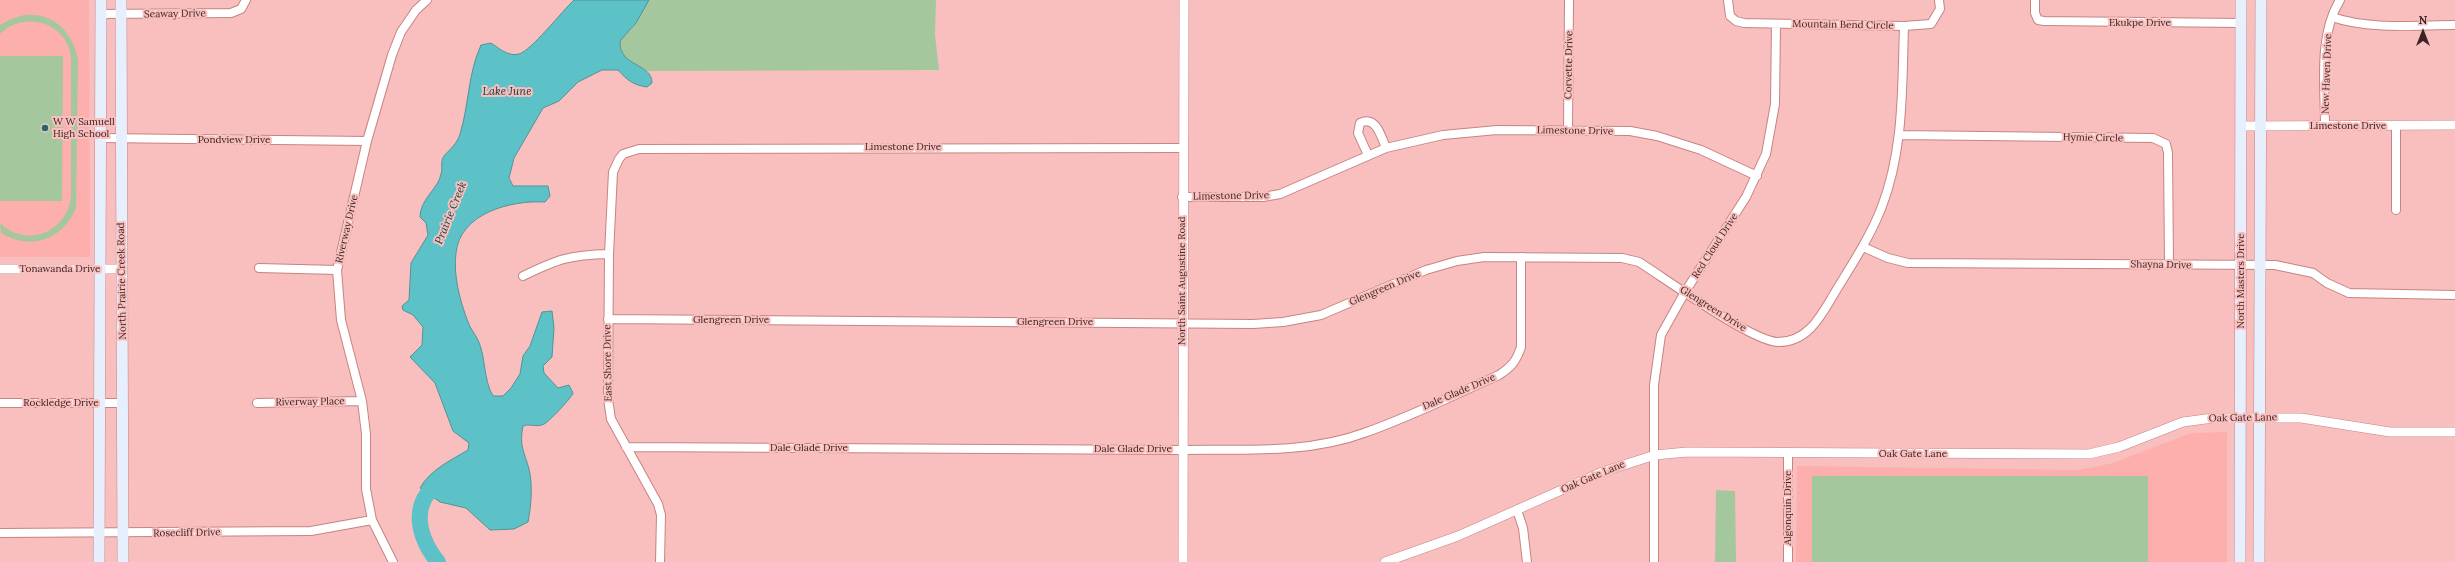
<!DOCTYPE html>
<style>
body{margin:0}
#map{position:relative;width:2455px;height:562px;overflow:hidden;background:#f8bfbe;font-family:Lora,serif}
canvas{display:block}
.north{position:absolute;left:2403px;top:12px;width:40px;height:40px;-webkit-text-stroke:3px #f8bfbe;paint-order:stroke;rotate:0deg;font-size:11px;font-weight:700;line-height:16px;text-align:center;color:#3d2323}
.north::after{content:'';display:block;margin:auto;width:14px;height:18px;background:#3d2323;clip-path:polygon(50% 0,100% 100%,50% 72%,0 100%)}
</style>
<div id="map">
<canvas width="2455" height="562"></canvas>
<div class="north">N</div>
</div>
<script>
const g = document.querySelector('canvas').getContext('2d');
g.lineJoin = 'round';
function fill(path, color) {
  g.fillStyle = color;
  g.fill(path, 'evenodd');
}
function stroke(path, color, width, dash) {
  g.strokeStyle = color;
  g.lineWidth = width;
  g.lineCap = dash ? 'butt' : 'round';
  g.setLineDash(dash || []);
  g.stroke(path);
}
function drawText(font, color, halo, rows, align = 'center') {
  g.font = font + ' Lora,serif';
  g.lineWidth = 4;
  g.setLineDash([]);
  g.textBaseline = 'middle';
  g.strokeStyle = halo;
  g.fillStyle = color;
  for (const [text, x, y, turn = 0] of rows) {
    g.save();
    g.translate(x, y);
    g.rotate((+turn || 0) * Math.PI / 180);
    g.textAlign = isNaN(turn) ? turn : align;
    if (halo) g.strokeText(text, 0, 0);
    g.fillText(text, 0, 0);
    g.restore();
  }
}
const built = new Path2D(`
 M0,0H89L90,257H0Z
 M2227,432V562H1796L1797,466L2080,470L2113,463L2191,433Z`);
const green = new Path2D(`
 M649,0H936L935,35L939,70L648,71L624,58L619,41L631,30Z
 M24,15C54,12 73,32 78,60L76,208C63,240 30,251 1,233L0,223C26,249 68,232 71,196V60C70,23 24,9 0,34V25L11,19Z
 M0,56H63L62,201H0Z
 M1812,476H2148V562H1812Z
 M1716,490L1735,491L1736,562H1715Z`);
const water = new Path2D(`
 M574,0H649L636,23L620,41C619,68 652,62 652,83L647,87C633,85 627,80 618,70H602L578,82L559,101L543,108L514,158L509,178L513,186H548L550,196L545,202C511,200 460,213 456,253C453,275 460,301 468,322C470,328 475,334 478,340C486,357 483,379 493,396H503L511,388L520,374L523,356L530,346L542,312L552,311L554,328L552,357L543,366L544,373L558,388L569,385L573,393C573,396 548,423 544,424C537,428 529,423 523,426C519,446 524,451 529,469C533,485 531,507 528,522L514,529L490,530L466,508L440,502L420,488C430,470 451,460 468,450L469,443L453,431L435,383L410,357L422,345L423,327L413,315L403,310L402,306L409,300L411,263L428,235L426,223L420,217C420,199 439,188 441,174C443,168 440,162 444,156C450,149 457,144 460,134C469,105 468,73 481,45L491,43C499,48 508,57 519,54C531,51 562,11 574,0Z`);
const river = new Path2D(`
 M438,562C423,544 411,515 428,493C433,488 441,485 447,481`);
const minor = new Path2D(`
 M1728,0L1730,16L1736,21L1744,23L1904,26L1931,24L1940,9L1939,0
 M2035,0V13L2038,20L2044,21L2241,23
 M101,14L231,13L241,9L246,0
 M2332,17C2370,30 2415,25 2455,25
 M2325,125C2325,86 2318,35 2340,0
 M2396,126V210
 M1568,130L1569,0
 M1899,135L2153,138L2166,144L2168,153L2169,264
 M100,138L367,141
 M1368,155L1358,133L1360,123C1376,115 1381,136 1386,148
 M1182,197H1263L1280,194L1386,148L1443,135L1497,130L1630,131L1657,136L1701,150L1757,176
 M1863,247L1888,258L1908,263L2275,265L2313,273L2327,283L2349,293L2455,295
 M259,268L337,270
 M523,276C558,259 569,255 609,254
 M608,319L1253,324L1283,322L1321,315L1426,270L1457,261L1484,257L1622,258L1639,262C1666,279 1751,341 1778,342C1808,342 1821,316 1834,294C1851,266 1869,239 1881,209C1904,151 1902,87 1904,26
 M0,403H123
 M257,403L362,401
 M626,447L1183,450C1243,449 1307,454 1364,433C1410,417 1454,395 1499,375C1511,367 1516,362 1521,347V257
 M1517,510L1523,528L1527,562
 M0,533L311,531L372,520
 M393,562L372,520L366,489V434L362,401L341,320L337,270L367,141L392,55L401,32L416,10L427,0
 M660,562L661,515L658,504L611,419L608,399L609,254L613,172L619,159L623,154L639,149L1183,148
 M1654,562V385L1661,335L1685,292L1746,197L1766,154L1775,104L1776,24
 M1788,562V453`);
const tertiary = new Path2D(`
 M2242,126L2455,125
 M0,269H120
 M1183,562L1184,0
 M1385,562L1458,536L1602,472L1655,455L1687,452L2089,454L2119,447L2183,422L2213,418H2301L2390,432H2455`);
const secondary = new Path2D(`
 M121,0L123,562
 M99,562L101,0
 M2240,562L2241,0
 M2259,562L2261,0`);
const markers = [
 [45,128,4,"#1d6a6e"]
];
const streetNames = [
 ["Seaway Drive",175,14,-1],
 ["Ekukpe Drive",2140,23],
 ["Mountain Bend Circle",1843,25,1],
 ["Corvette Drive",1569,65,-89],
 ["New Haven Drive",2327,74,-88],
 ["Limestone Drive",2348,126],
 ["Limestone Drive",1575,131,1],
 ["Hymie Circle",2093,138,1],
 ["Pondview Drive",234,140],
 ["Limestone Drive",903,147],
 ["Limestone Drive",1231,196,-1],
 ["Riverway Drive",347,229,-77],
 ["Red Cloud Drive",1715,246,-57],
 ["Shayna Drive",2161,265,1],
 ["Tonawanda Drive",60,269],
 ["North Prairie Creek Road",122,281,-91],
 ["North Saint Augustine Road",1182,281,-90],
 ["North Masters Drive",2241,281,-90],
 ["Glengreen Drive",1385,288,-23],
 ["Glengreen Drive",1713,309,32],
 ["Glengreen Drive",731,320],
 ["Glengreen Drive",1055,322],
 ["East Shore Drive",608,363,-91],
 ["Dale Glade Drive",1459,392,-23],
 ["Riverway Place",310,402,-1],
 ["Rockledge Drive",61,403],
 ["Oak Gate Lane",2243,418,-1],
 ["Dale Glade Drive",809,448],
 ["Dale Glade Drive",1133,449],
 ["Oak Gate Lane",1913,454],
 ["Oak Gate Lane",1593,477,-23],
 ["Algonquin Drive",1788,508,-90],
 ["Rosecliff Drive",187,533,-1]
];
const poiNames = [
 ["W W Samuell",53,122],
 ["High School",53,134]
];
const waterNames = [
 ["Lake June",507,92],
 ["Prairie Creek",451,213,-68]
];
fill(built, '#fdafad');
fill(green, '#a5c79e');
fill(water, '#5cc2c8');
stroke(water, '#539296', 1);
stroke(river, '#5cc2c8', 16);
stroke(minor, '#c68483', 10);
stroke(tertiary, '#c68483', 10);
stroke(secondary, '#c68483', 12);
stroke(minor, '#fff', 8);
stroke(tertiary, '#fff', 9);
stroke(secondary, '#e7effd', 11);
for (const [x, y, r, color] of markers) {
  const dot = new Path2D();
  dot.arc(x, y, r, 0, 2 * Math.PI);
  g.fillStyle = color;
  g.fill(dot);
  stroke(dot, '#f8bfbe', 1.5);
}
drawText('10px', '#3d2323', '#f8bfbe', streetNames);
drawText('10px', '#3d2323', '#f8bfbe', poiNames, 'left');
drawText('italic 11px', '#07393c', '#f8bfbe', waterNames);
</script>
